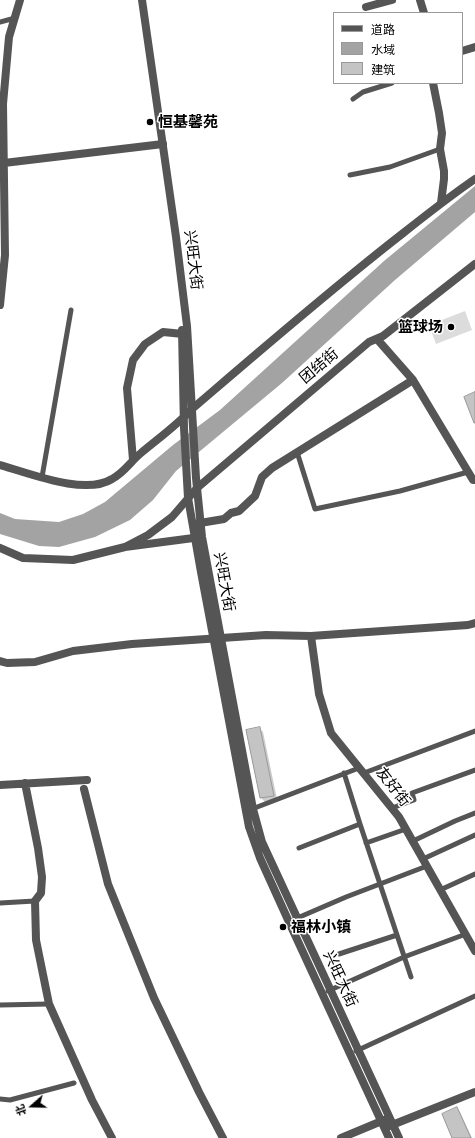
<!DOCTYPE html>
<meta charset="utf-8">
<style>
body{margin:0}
#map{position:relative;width:475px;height:1138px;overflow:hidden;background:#fff;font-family:Mulish,"Noto Sans SC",sans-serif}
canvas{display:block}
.legend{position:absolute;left:333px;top:12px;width:130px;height:72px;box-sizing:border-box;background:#fff;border:1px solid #999;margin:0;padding:5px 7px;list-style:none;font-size:12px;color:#000}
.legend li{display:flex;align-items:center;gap:8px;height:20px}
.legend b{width:20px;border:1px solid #999}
.north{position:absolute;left:12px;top:1086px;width:40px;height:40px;-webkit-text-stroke:3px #fff;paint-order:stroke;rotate:250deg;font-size:11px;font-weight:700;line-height:16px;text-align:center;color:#000}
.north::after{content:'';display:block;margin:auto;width:14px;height:18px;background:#000;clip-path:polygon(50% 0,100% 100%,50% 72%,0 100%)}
</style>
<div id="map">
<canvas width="475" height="1138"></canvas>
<ul class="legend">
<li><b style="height:5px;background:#555"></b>道路</li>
<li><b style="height:11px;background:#a3a3a3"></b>水域</li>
<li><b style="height:11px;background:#c4c4c4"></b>建筑</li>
</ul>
<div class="north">北</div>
</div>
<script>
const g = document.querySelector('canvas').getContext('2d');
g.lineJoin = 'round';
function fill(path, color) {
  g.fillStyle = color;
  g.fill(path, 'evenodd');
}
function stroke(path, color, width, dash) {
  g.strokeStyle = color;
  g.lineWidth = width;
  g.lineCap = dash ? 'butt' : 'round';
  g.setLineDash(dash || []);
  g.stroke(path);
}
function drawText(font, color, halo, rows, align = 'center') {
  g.font = font + ' Mulish,"Noto Sans SC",sans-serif';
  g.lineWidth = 3;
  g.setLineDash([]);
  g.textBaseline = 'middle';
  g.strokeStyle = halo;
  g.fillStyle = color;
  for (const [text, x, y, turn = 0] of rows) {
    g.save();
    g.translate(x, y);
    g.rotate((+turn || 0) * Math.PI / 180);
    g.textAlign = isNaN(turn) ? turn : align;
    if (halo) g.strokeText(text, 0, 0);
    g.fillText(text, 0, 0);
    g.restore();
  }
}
const green = new Path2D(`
 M465,311L472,330L436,344L429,325Z`);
const water = new Path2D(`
 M475,186V212L395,280L282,383L176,471L153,500L130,520L95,537L59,547L39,546L0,534V513L15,519L59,522L83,514L105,502L173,445L220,410L384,261Z`);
const shadow = new Path2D(`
 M259,728L263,732L277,799L265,802L261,798L248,731Z
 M457,1109L460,1112L472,1138H453Z`);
const building = new Path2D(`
 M475,392V423H474L464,397Z
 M260,727L274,796L260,798L246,730Z
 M457,1107L471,1138H452L442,1114Z`);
const service = new Path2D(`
 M0,22L15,18
 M353,99L363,92L392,83
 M350,175L390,167L440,149
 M297,452L315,509L400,491L468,472
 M42,477L71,310
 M344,773L360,824L411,977
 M364,773L475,731
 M392,808L414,800L412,793L475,770
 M252,809L359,768
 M413,841L455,821L475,813
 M366,843L406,829
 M299,848L360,824
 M423,859L475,835
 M440,890L475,874
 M0,903L35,901
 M295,919L346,897L427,866
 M339,954L397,935
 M328,991L404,957L466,934
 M0,1005L49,1004
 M356,1051L475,996
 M0,1099L10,1100L74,1083`);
const minor = new Path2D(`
 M420,0L424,13
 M366,7L392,0
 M462,51L475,47
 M433,83L439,113L442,133L440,149L444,171V179L441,203
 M4,163L163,144
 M0,305L5,255L3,104L9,37L20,0
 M377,339L413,380L473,480H475
 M133,460L127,388L133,360L145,344L163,332L183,334
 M0,465C29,473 85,496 112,479C124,473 131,461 141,453C159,438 177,425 192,409C262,349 330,290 402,234C426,215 450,196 475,179
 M194,524L224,519L231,513L239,511L255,496L262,477L272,468L413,380
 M125,547L148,535L172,517L197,488L369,342L383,336L475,264
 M0,548L23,558L73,560L125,547L201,537
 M311,636L319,694L331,733L399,817L475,951
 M0,661L7,663L35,662L73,651L132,644L266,635L311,636L468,625L475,623
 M25,783L38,848L42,877L41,893L35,901L36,940L49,1004L92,1100L112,1138
 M0,785L87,780
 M84,789L108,884L154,998L199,1092L223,1138
 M387,1127L475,1092
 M341,1138L389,1118`);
const tertiary = new Path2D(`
 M142,0L176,237L187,326L196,478L202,537L253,809L262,842L399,1138
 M182,330L184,428L188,498L201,572L249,827L260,858L289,922L389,1138`);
const markers = [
 [150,122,4,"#000"],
 [451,327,4,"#000"],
 [283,927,4,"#000"]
];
const poiNames = [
 ["恒基馨苑",158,122],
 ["篮球场",443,327,"right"],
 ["福林小镇",291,927]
];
const streetNames = [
 ["兴旺大街",193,260,83],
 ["团结街",319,366,-40],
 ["兴旺大街",224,582,80],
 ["友好街",393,787,52],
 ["兴旺大街",340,979,65]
];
fill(green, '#dcdcdc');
fill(water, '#a3a3a3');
fill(shadow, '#0003');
fill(building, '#c4c4c4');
stroke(building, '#999', 1);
stroke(service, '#555', 5);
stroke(minor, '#555', 8);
stroke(tertiary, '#555', 8);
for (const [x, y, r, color] of markers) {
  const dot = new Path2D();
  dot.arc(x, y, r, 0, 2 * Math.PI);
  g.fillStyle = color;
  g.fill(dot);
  stroke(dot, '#fff', 1.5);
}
drawText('bold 15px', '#000', '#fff', poiNames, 'left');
drawText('15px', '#000', '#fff', streetNames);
</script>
